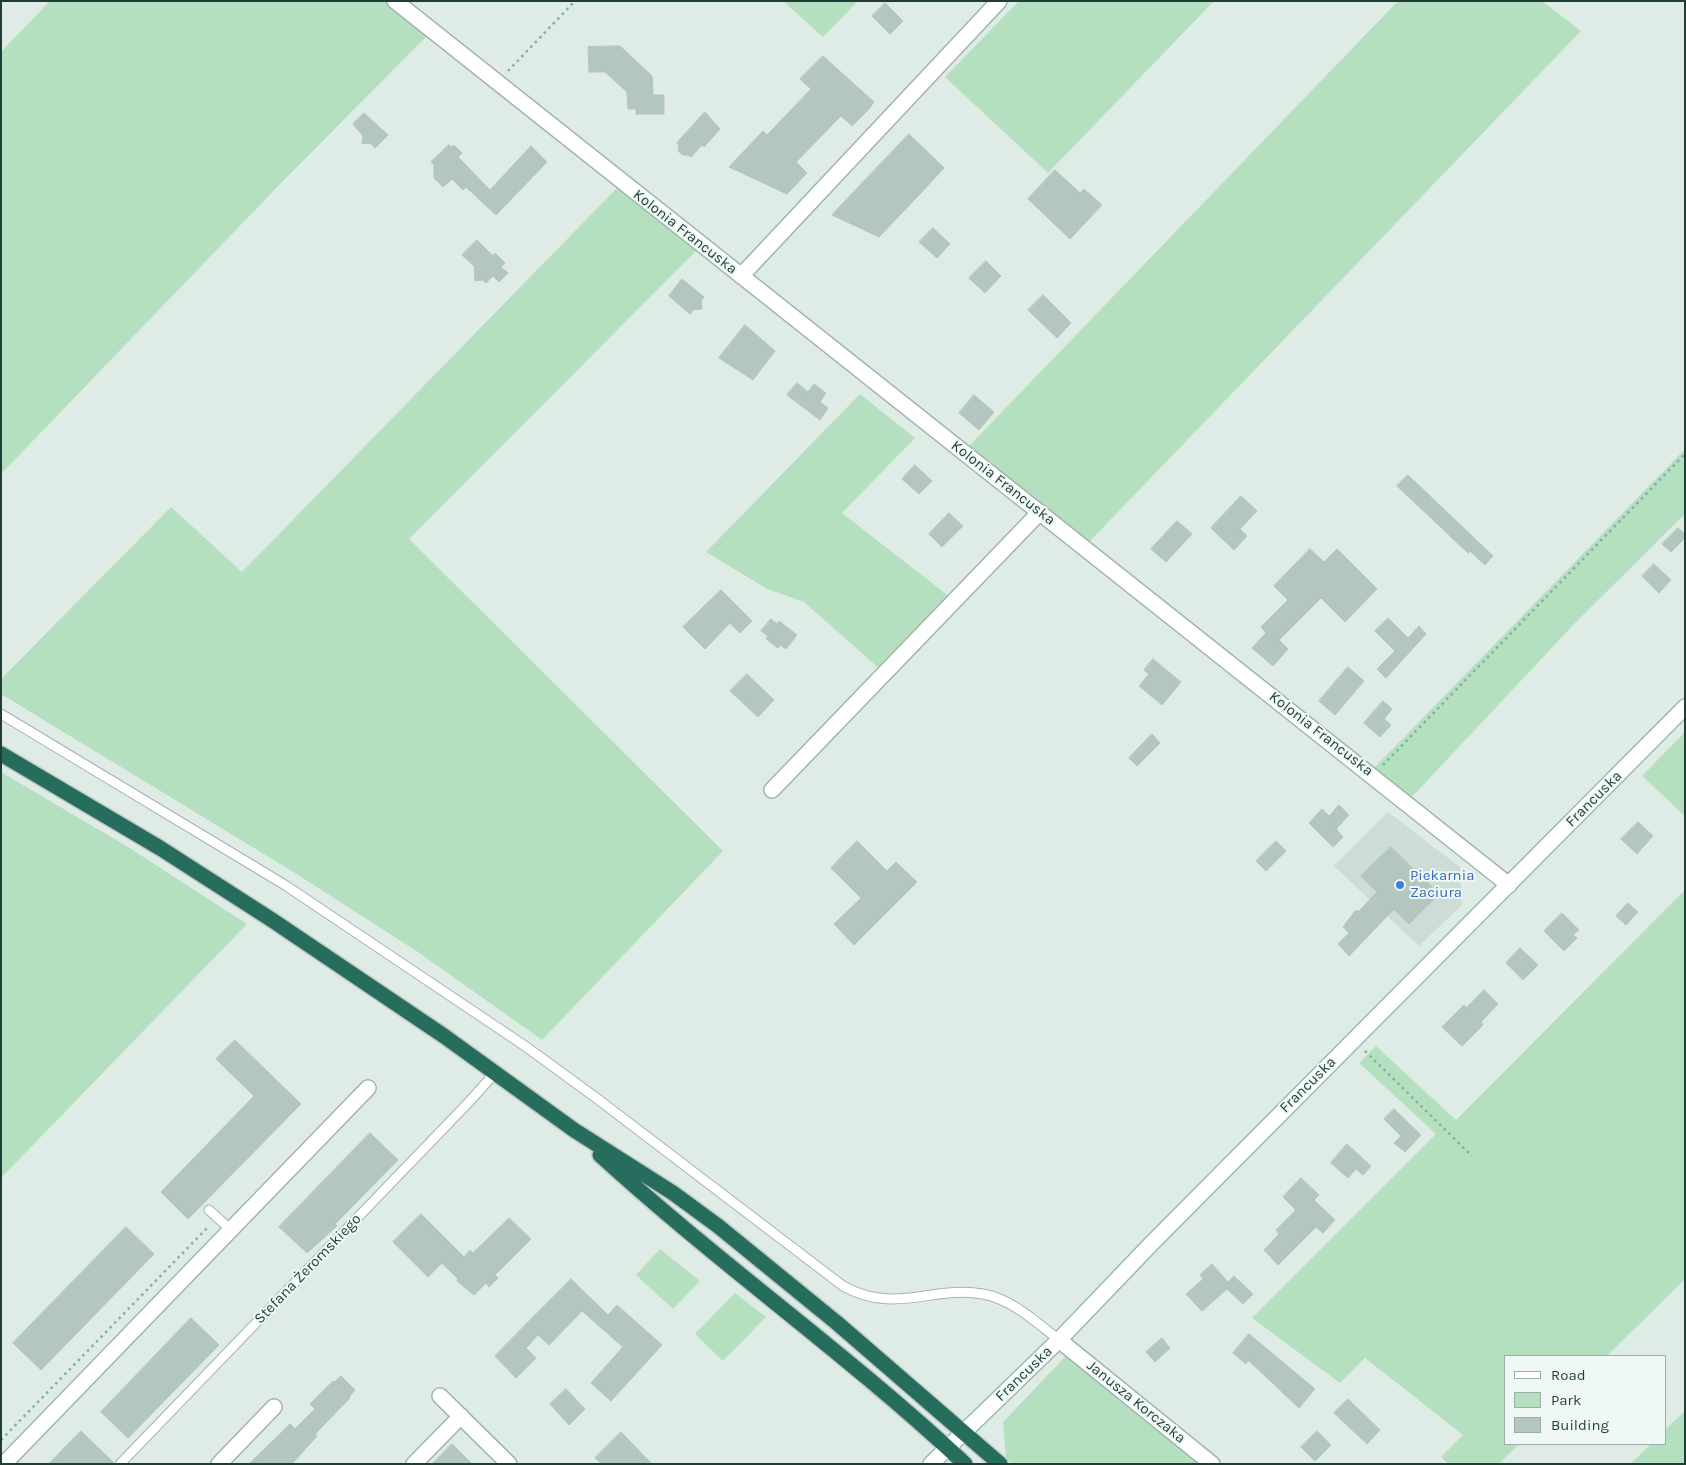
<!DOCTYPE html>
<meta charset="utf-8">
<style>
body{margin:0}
#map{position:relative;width:1686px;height:1465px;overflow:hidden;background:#dfece6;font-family:Karla,sans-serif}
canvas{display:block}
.frame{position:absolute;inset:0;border:2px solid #1e3e35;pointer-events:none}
.legend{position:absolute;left:1504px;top:1355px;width:162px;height:90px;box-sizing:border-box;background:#eff8f4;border:1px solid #9baea8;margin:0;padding:6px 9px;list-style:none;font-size:15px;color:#1e3e35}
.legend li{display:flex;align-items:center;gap:10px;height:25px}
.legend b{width:25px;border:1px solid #9baea8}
</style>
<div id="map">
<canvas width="1686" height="1465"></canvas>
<div class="frame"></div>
<ul class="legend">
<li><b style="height:6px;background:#fff"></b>Road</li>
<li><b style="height:14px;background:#b5e0c0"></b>Park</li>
<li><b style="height:14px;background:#b4c7bf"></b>Building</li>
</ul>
</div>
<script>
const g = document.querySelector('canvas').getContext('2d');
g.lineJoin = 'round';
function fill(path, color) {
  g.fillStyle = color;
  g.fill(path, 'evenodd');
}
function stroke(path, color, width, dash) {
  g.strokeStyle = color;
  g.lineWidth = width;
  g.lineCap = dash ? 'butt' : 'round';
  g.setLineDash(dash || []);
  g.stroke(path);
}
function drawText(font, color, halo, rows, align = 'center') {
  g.font = font + ' Karla,sans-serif';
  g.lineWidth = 4;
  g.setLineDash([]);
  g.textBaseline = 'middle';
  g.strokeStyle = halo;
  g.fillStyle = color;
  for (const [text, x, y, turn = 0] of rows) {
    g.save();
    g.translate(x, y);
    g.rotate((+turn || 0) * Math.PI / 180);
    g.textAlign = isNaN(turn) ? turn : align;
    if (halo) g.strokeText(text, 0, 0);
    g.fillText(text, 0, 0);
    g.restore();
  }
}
const built = new Path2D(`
 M1388,812L1460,867L1462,905L1419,946L1334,866Z`);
const green = new Path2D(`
 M50,1H385L427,36L283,181L1,474V52Z
 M783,1H858L823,37Z
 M1019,1H1214L1048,173L945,77Z
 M1398,1H1542L1581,31L1089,542L969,446Z
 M617,188L697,250L409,539L723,851L542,1040L418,952L295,873L1,694V679L171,507L242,572Z
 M860,394L915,438L842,513L950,597L881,670L804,602L767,589L706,552Z
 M1685,449V514L1576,622L1412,797L1374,768Z
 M1685,732V816L1642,776Z
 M1,772L128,847L247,924L1,1178Z
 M1685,890V1279L1607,1356H1505V1444H1519L1499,1464H1448L1441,1457L1463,1435L1365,1358L1340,1383L1252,1318L1436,1134L1359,1063L1376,1046L1456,1120Z
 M660,1249L700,1281L673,1309L636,1275Z
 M735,1293L766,1317L723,1361L695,1334Z
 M1067,1355L1200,1464H1012L1006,1458L1003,1422Z
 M1685,1411V1464H1630L1651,1444H1665V1430Z`);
const building = new Path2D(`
 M885,3L903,21L890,34L872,16Z
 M620,46L652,76L653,95H664V114H636V109H628L627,92L605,72H589L588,47Z
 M823,56L874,102L869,109L852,126L841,116L796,162L807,173L787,194L729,167L763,131L767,135L811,89L800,79Z
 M705,112L720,129L704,147L702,145L691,157L688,155H683L678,151L679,146L677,143Z
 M364,113L388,135L375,148L370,143L362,144L363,136L353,124Z
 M909,134L944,168L920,194L879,237L832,215Z
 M449,145L452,147L454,145L462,153L458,157L490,190L531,146L547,162L496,215L466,187L463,190L452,179L443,187L434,178V165L431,162Z
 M1055,170L1080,193L1084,189L1102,205L1070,239L1028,199Z
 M933,228L950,244L937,258L919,242Z
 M477,240L493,256L495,253L505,263L501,267L508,273L499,282L493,276L486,283L483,280L475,281L474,266L462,255Z
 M986,261L1001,276L985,293L969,278Z
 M682,279L704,297L701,301L702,309L693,310L690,314L669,296Z
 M1043,295L1071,323L1057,338L1028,310Z
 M745,325L775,351L753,380L719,358Z
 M797,383L808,392L814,384L826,393L820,402L828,408L820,420L787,395Z
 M974,395L994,412L979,430L959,413Z
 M915,465L932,481L919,494L902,479Z
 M1408,475L1493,556L1485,565L1470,551L1468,553L1397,486Z
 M1241,496L1257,511L1240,529L1247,536L1234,550L1211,528Z
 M949,513L963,526L942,547L929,534Z
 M1177,521L1192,534L1166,562L1151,549Z
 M1678,528L1685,534V538L1671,552L1662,544Z
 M1310,549L1324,562L1337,549L1377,589L1345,622L1321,598L1279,640L1288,649L1273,666L1252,648L1266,633L1261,627L1288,600L1274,586Z
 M1654,564L1671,580L1659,593L1642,576Z
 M721,590L752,621L740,633L730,623L705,649L683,627Z
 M1388,618L1408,638L1419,626L1426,634L1386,678L1377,669L1395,651L1375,631Z
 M771,619L777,624L779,621L797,635L786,649L780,645L778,648L766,639L768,636L761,631Z
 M1153,659L1181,682L1162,705L1139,686L1149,674L1144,670Z
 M1348,667L1364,681L1335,715L1319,701Z
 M747,674L774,700L758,717L730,691Z
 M1383,701L1392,709L1384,719L1391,725L1380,737L1364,723Z
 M1152,734L1160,743L1137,766L1129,758Z
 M1339,805L1349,815L1336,829L1343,837L1333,847L1309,823L1322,809L1329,816Z
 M1638,822L1653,836L1637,854L1621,839Z
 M857,841L887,871L896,862L917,882L854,945L834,924L861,898L831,868Z
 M1276,841L1286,851L1266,871L1256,861Z
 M1391,847L1439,894L1409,924L1394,909L1349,956L1338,944L1349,933L1343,927L1355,911H1359L1377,892L1361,876Z
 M1628,903L1638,912L1626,925L1616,916Z
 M1562,913L1579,930L1573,935L1577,938L1564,951L1544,931Z
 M1520,948L1538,965L1523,980L1506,963Z
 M1484,990L1498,1004L1481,1022L1483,1025L1462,1046L1442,1027L1464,1005L1466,1008Z
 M235,1040L301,1104L188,1219L161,1192L254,1096L216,1059Z
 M1394,1109L1421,1135L1405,1152L1394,1143L1401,1136L1384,1119Z
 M370,1133L398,1160L335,1224L337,1226L307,1253L279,1227Z
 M1347,1144L1371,1166L1363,1175L1356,1169L1348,1178L1331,1163Z
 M1301,1178L1319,1195L1314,1200L1335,1220L1323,1233L1316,1227L1278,1265L1264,1250L1279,1234L1276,1230L1296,1210L1283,1197Z
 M421,1214L464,1257L470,1250L473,1253L509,1218L531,1239L495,1275L498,1278L489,1287L486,1283L474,1295L457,1281L458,1279L442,1263L428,1277L393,1242Z
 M126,1227L154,1254L41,1370L13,1343Z
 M1212,1264L1228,1282L1234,1276L1253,1294L1243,1304L1227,1289L1202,1311L1186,1294L1203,1279L1200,1275Z
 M571,1279L608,1315L617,1305L662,1345L611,1401L591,1383L623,1347L582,1311L549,1345L538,1335L526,1348L536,1358L516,1378L495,1356Z
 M191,1318L219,1345L128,1438L101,1412Z
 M1249,1334L1315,1389L1299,1408L1248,1360L1246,1364L1233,1353Z
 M1162,1338L1170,1348L1155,1362L1146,1352Z
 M341,1376L355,1390L349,1397L350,1398L315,1434L317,1436L292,1464H249L290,1424L295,1429L315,1409L310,1404L333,1381L334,1382Z
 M566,1389L585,1409L569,1425L550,1404Z
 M1348,1399L1380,1430L1367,1444L1334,1413Z
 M81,1431L114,1463V1464H49Z
 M1317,1431L1331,1445L1315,1461L1301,1447Z
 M621,1432L652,1464H602L595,1458Z
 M452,1444L472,1464H432Z`);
const path = new Path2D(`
 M508,71L575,1
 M1383,765L1685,454
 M1365,1051L1472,1156
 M1,1440L209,1226`);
const lane = new Path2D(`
 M1,714L285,885L525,1046L595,1097L843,1286C895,1315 932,1285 983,1294C1012,1299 1037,1323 1059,1340
 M209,1210L232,1231
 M120,1464L469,1102L495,1073`);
const street = new Path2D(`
 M395,1L1509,885
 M741,276L999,1
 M772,790L1040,512
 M1059,1340L1212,1464
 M440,1396L509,1464
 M4,1464L368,1088
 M219,1464L274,1407
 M414,1464L461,1416`);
const secondary = new Path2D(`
 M931,1464L1059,1340L1152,1243L1685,707`);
const highway = new Path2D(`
 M1,754L160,848L272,920L444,1036L574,1130L673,1193L718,1226L837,1323L1000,1464
 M600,1155C718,1263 849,1355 965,1464`);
const markers = [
 [1400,885,5,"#3f7fe0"]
];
const streetNames = [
 ["Kolonia Francuska",685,232,38],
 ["Kolonia Francuska",1003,483,38],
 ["Kolonia Francuska",1321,734,38],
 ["Francuska",1594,799,-45],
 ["Francuska",1308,1085,-45],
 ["Stefana Żeromskiego",308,1269,-46],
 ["Francuska",1024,1374,-44],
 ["Janusza Korczaka",1136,1402,39]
];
const shopNames = [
 ["Piekarnia",1410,876],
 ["Zaciura",1410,893]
];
fill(built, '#cddcd5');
fill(green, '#b5e0c0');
fill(building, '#b4c7bf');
stroke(building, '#b0c6bd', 1);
stroke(lane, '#a1b4ad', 11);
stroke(street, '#a1b4ad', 18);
stroke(secondary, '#9cb9ae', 18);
stroke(highway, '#c0c9c6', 18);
stroke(path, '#7bb3a1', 2.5, [2.5, 4]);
stroke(lane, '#fff', 9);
stroke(street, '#fff', 15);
stroke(secondary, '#fff', 15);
stroke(highway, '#266d5e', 15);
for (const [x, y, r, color] of markers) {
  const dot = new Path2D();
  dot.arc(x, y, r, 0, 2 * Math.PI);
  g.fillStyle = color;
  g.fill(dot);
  stroke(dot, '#eff8f4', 2);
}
drawText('15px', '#1e3e35', '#eff8f4', streetNames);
drawText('15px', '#366cbe', '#eff8f4', shopNames, 'left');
</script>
